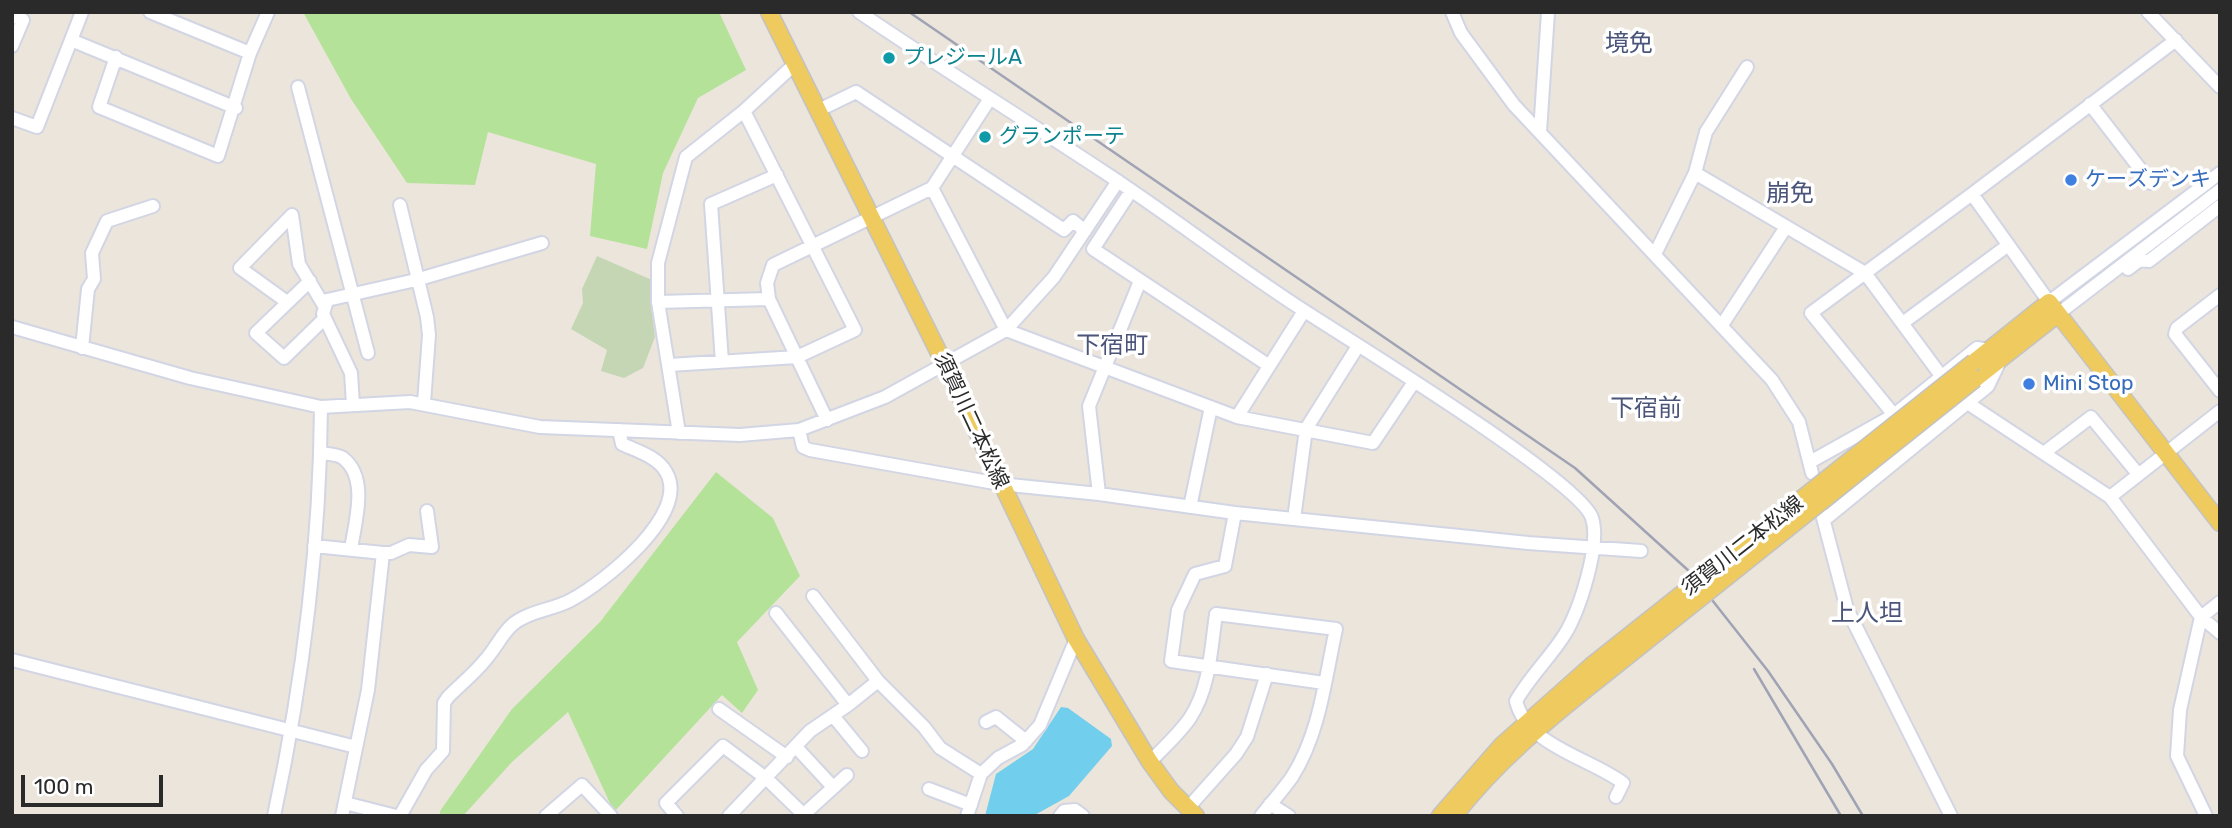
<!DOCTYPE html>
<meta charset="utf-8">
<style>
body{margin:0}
#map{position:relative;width:2232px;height:828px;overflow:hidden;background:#ece5dc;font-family:Rubik,sans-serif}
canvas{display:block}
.frame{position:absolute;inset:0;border:14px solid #2a2a2a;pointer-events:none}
.scale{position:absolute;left:21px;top:775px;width:142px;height:32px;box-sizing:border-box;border:4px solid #2a2a2a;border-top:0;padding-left:9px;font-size:21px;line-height:24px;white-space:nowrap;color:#2a2a2a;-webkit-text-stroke:5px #fff;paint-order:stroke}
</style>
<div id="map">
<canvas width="2232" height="828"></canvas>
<div class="frame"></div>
<div class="scale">100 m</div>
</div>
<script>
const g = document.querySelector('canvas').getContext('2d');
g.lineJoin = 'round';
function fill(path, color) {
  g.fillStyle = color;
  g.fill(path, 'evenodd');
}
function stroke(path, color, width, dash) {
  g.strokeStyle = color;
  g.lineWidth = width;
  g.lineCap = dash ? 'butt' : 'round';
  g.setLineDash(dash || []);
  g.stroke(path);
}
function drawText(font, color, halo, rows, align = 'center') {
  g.font = font + ' Rubik,"Noto Sans JP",sans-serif';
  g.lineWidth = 7;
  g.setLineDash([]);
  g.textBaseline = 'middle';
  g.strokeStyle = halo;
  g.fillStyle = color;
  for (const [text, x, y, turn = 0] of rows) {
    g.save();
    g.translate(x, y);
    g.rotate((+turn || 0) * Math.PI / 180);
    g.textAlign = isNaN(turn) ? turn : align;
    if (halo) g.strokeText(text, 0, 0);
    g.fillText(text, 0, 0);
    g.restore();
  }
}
const green = new Path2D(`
 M303,12H719L746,70L698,98L663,173L647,249L590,236L596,164L488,132L475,185L407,183L351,99Z
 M716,472L773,518L800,576L737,642L758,690L742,713L722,695L614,812L568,712L512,762L463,816H440V811L512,709L600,622Z`);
const cemetery = new Path2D(`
 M597,256L652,280L651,304L655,337L643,368L624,378L601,371L607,350L571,329L583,303L582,289Z`);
const water = new Path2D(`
 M1061,707L1068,708L1111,739L1112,746L1069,796L1033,816H985L996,774L1033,749Z`);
const minor = new Path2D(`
 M150,12L250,53
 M859,12C940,67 1022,118 1104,172C1171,216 1235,266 1303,310C1349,340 1581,482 1592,518C1601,545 1579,611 1565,634C1550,658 1530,676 1516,701C1527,746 1590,758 1623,783L1616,797
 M1452,12L1461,33L1514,105L1772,380L1799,422L1812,473
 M2148,12L2220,87
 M12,16L23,20L12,46
 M71,40L236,108
 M116,57L99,107L218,156L250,53L268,12
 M298,87L368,353
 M989,100L932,188L1006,330L1237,417L1373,443L1414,382
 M2090,104L2151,183
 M819,110L856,92L1064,230L1073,221L1085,231
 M12,118L37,127L82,12
 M1540,132L1548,12
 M1695,173L1865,273L1942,377
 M1131,191L1093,249L1268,365
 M1972,194L2176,40
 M400,205L427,317L429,335L424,403
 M292,215L299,264L323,304
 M1655,254L1695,173L1706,132L1747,67
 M2128,269L2140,260L2149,261L2220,206
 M310,281L256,333L284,358L325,318
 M2220,295L2177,328L2175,334L2220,391
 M287,302L240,268L292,215
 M658,302L769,299
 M2058,314L2220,190
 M1904,322L2007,246
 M1722,325L1786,227
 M12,327L190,378L321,407L410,402L540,427L740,435L799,430L885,397L1006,330L1054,277L1118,181
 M82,348L88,289L94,279L92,253L107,221L153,206
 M722,362L711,204L777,175
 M669,365L797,357L855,330L744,111
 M1966,402L2110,497L2201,617L2220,633
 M353,405L351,373L323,314L327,300L416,280L542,243
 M1894,415L1811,313L1972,194L2049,302L2220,173
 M1237,417L1304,311
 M827,420L769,299L767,283L773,265L932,188
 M799,430L803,447L810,450L1000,484L1099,494L1235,513L1528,543L1641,551
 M679,433L658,302V263L686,157L744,111L795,64
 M2045,452L2091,417L2138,474
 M321,453C327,454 337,454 343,458C369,478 355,522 351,549
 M1810,462L1894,415L1977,348L1989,350
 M1099,494L1089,406L1140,281
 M2110,497L2220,411
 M1190,507L1211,407
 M1235,513L1225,566L1195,574L1178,610L1171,661L1324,683
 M1822,514L1847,609L1951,816
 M1294,519L1306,429L1358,346
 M1824,520L1988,386L1999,363
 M314,546L383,553L368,690L342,816
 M383,553H391L409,545L432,547L427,511
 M813,596L878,681
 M776,613L848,705L878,681L924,727L940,748L981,774
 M12,660L356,747
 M719,709L787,757
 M834,717L862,751
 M986,722L996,717L1026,741
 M796,747L833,787
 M1150,762C1163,748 1179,734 1190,718C1210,688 1211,648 1216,614L1336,629C1325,679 1320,733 1292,777C1283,790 1271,803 1261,816
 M929,789L971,805
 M345,803L396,816
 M1270,804L1289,816
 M1188,808L1236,754L1247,737L1267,674
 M274,816C303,681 320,545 321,407
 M400,816L426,770L443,751L444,703L448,697C461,684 475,673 486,659C495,649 502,634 512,625C528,611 553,610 571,600C603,583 691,514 666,472C658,457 637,451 622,444L619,430
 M546,816L582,785L611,816
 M677,816L666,803L723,746L767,779L805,816
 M729,816L810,731L848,705
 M802,816L847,775
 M967,816L981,774L998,758L1022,745L1040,725L1076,639
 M1060,816L1064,811L1075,810L1083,816
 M2206,816L2177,756L2180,710L2201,617L2220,602`);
const major = new Path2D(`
 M769,12L945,365L1076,639L1150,762L1171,791L1196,816
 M1974,362L2049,302L2220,523
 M1975,379L2058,314
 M1440,816L1502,745L1591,666
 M1454,816C1496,762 1547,720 1600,678`);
const rail = new Path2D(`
 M909,12L1575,468L1690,572L1768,671L1832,764L1863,816
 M1754,669L1841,816`);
const majorBridge = new Path2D(`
 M1591,666L1974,362
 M1600,678L1975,379`);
const markers = [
 [889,58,7,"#0f9aa8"],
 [985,137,7,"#0f9aa8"],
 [2071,180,7,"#3f7fe0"],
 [2029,384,7,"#3f7fe0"]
];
const cultureNames = [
 ["プレジールA",903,58],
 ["グランポーテ",999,137]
];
const shopNames = [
 ["ケーズデンキ",2085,180],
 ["Mini Stop",2043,384]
];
const streetNames = [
 ["須賀川二本松線",971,421,65],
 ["須賀川二本松線",1743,546,-38]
];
const quarterNames = [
 ["境免",1629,44],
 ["崩免",1790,194],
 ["下宿町",1112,346],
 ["下宿前",1646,409],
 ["上人坦",1867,614]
];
fill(green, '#b4e299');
fill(cemetery, '#c5d6b4');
fill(water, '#71ceed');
stroke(minor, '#d2d5e3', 16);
stroke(major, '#c3c3c3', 19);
stroke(minor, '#fff', 12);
stroke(major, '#eeca5f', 16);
stroke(rail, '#9fa3b4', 2.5);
stroke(majorBridge, '#c3c3c3', 19, []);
stroke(majorBridge, '#eeca5f', 16);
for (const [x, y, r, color] of markers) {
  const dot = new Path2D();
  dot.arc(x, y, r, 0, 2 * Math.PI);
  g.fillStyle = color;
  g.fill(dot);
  stroke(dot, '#fff', 2.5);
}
drawText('21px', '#0d838f', '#fff', cultureNames, 'left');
drawText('21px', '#366cbe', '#fff', shopNames, 'left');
drawText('21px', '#2a2a2a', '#fff', streetNames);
drawText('24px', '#4b557a', '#fff', quarterNames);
</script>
